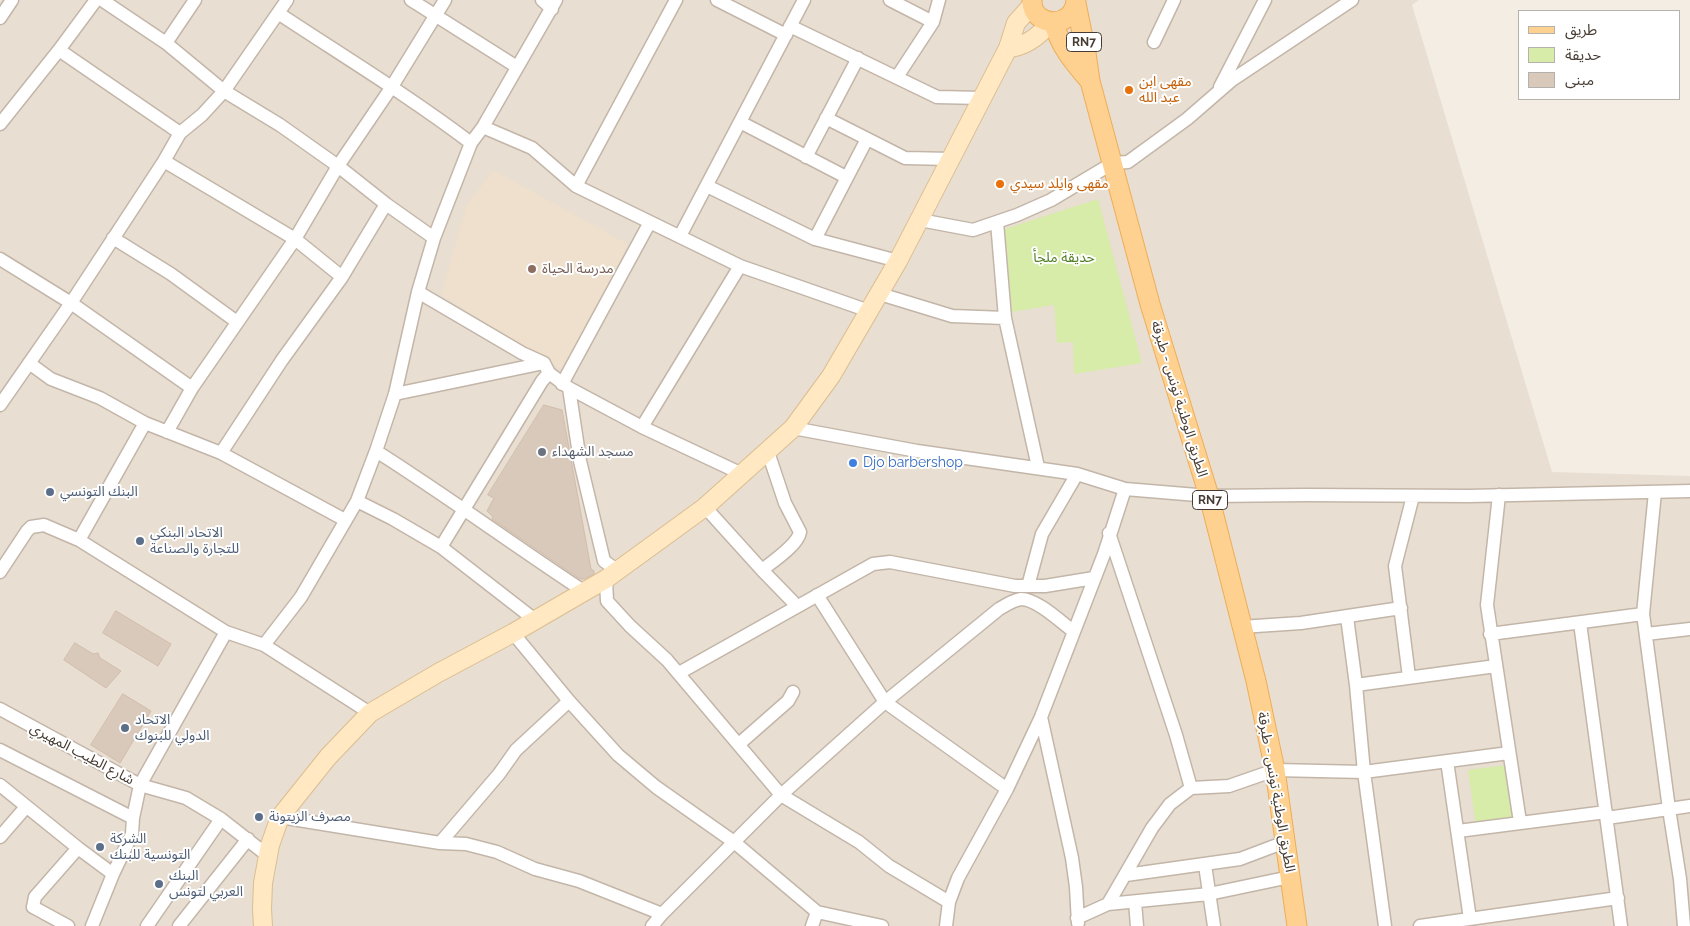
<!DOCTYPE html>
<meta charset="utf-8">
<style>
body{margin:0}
#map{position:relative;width:1690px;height:926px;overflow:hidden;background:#f4ede4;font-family:Raleway,"Noto Sans Arabic",sans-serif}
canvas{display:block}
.legend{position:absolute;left:1518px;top:10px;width:162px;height:90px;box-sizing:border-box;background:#fff;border:1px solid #b5b1ad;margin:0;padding:6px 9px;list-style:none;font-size:15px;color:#463c33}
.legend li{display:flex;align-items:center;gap:10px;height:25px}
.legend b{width:25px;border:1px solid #b5b1ad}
</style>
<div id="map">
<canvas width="1690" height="926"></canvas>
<ul class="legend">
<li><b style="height:6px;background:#ffd191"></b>طريق</li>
<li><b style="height:14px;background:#d7eca8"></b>حديقة</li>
<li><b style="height:14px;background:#d9c9bb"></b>مبنى</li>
</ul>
</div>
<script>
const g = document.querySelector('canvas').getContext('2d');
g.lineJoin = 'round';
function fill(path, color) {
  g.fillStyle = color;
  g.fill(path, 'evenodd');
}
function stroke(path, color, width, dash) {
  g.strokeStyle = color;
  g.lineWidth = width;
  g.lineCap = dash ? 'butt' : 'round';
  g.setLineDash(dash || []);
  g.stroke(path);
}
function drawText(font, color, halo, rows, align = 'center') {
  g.font = font + ' Raleway,"Noto Sans Arabic",sans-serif';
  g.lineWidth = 4;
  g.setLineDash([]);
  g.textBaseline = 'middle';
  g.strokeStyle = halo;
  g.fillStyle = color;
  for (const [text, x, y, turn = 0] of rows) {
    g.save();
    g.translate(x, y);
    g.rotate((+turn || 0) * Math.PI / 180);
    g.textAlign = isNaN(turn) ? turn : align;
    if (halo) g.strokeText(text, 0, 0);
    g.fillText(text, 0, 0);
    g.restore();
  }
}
const residential = new Path2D(`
 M1,0H1419L1412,5L1552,472L1690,476V926H0V2Z`);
const education = new Path2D(`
 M493,170L628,244L564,371L441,295L466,206Z`);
const green = new Path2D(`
 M1098,199L1142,363L1074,374L1073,342L1057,343L1054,305L1012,312L1005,229Z
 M1515,764L1522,820L1476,827L1468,770Z`);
const building = new Path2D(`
 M544,405L562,410L591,569L594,571V574L584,579H580L492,519L493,517L487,511L494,498L488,495Z
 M116,611L171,644L158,666L103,633Z
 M75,643L93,654L98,653L100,658L121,671L106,688L64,660Z
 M123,694L151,711L120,763L91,745Z`);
const street = new Path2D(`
 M102,0L166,43L224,91L280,125L338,166L386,204L434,238
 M411,0L517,67
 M542,0L552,9
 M717,0L786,35
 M890,0L933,22
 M278,13C343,56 409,96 471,143
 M0,18L12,0
 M790,26L937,97L982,98
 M1154,42L1174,0
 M166,43L195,0
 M59,50L180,133
 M897,77L933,22L939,0
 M1220,87L1265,0
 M826,118L905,158L951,159
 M740,122L846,177
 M0,124L59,50L96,0
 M483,127L532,148L576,186L740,266L869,311
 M806,157L858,58
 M164,161L295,239L342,277
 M576,186L676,0
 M707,186L815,239L898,261
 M920,220L973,230L1017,215L1051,200L1113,163L1128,162L1187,119L1232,80L1352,0
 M997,222L1005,318L1038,467
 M680,236L804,0
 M113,238L171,274L237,322
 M815,239L867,139
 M0,259L71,303L192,388
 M418,292L522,353L544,363L549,373L569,388L642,427L742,474
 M880,294L952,316L1005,318
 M29,363L51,379L100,398L145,423L221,453L345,520
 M562,384L650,222
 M569,388L580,461L604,561L618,571
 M395,394L544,363
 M0,405L71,303L164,161L180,133L202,115L224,91L287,0
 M642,427L740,266
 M793,428L917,451L1077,474L1125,489L1209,496L1306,495L1469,496L1690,491
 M167,432L192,388L295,239L338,166L391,88L445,0
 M376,451C447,496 515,546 585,592
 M221,453L282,360L342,277L386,204
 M1655,492L1643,614L1669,809L1680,879L1684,926
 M1499,495L1487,605L1520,822
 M357,501L393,519L441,547L535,620
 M705,507L762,570L797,606
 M1109,533L1176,735L1191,788
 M79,540L145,423
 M441,547L542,381L549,373
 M762,570C772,562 798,545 800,532L785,503L768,452
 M0,572L27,531L31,527L44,525L79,540L226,632L264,645L370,713
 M606,579L607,601L630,626L667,660L781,795L859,842L889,866L949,902
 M1028,586L1042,534L1077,474
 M817,595L885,702L1007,789
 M1347,617L1356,685L1364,772L1385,926
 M1580,623L1621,926
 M1241,627L1301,623L1401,608
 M513,633L569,701L618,755L656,787L734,842L817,912L882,926
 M1490,634L1643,614
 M1646,634L1690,629
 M264,645L301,597L357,501L376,451L395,394L418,292L434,238L471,143L483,127L556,0
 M679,673L873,564L890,562L1015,586H1045L1094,578
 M1409,677L1395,566L1413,496
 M1356,685L1496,666
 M0,709L140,785L186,798L221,819L267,855
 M1041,717L1072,858L1076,887L1078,923
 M739,744L788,701L793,692
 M0,750L133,818
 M1447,761L1470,919
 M0,785L78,848L113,874
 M280,817L440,843L466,844L497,852L535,869L579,881L662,914
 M1607,818L1690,806
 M1458,831L1606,812
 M0,837L26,807
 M440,843L499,774L516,750L569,701
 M1205,865L1214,926
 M1126,875L1240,859L1285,842
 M1135,902L1137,926
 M1108,904L1209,894L1290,877
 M1077,918L1108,904L1152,828L1170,804L1191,788L1229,786L1275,770L1364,772L1509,753
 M68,926L33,907L35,897L78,848
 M92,926L113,874L132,834L133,818L140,785L226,632
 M147,926L221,819
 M179,926L248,839
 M652,926L662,914L781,795L885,702L999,609C1006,605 1013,600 1021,599C1037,599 1061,622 1073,631
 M812,926L817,912
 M946,926L949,902L958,878L1007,789L1041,717L1104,554L1125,489
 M1420,926L1618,898`);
const secondary = new Path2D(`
 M1008,48C1025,47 1040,35 1051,22
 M263,926L262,909L263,883L270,845L280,817L328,757L370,713L438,673L513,633L606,579L705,507L793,428L831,376L898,261L1008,48L1016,23L1032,5`);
const primary = new Path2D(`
 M1032,0C1031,28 1074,30 1076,0
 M1076,3L1086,53L1090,81L1150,304L1209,496L1256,681L1275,770L1297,926
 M1054,22C1058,44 1075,64 1089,80`);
const markers = [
 [1129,90,5,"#e8710a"],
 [1000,184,5,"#e8710a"],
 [532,269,5,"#8d6e63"],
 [542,452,5,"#6b7280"],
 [853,463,5,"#3f7fe0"],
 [50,492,5,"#5c6f8a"],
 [140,541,5,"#5c6f8a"],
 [125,728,5,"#5c6f8a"],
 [259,817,5,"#5c6f8a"],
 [100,847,5,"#5c6f8a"],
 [159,884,5,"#5c6f8a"]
];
const shields = [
 [1084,42,35],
 [1210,500,35]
];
const shieldNames = [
 ["RN7",1084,42],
 ["RN7",1210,500]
];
const foodNames = [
 ["مقهى ابن",1139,82],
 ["عبد الله",1139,98],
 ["مقهى وايلد سيدي",1010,184]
];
const parkNames = [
 ["حديقة ملجأ",1064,258]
];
const educationNames = [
 ["مدرسة الحياة",542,269]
];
const streetNames = [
 ["الطريق الوطنية تونس - طبرقة",1179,399,73],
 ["شارع الطيب المهيري",82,754,28],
 ["الطريق الوطنية تونس - طبرقة",1276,792,80]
];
const worshipNames = [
 ["مسجد الشهداء",552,452]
];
const shopNames = [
 ["Djo barbershop",863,463]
];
const serviceNames = [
 ["البنك التونسي",60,492],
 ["الاتحاد البنكي",150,533],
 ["للتجارة والصناعة",150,549],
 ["الاتحاد",135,720],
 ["الدولي للبنوك",135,736],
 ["مصرف الزيتونة",269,817],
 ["الشركة",110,839],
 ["التونسية للبنك",110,855],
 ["البنك",169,876],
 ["العربي لتونس",169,892]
];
fill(residential, '#e8ded1');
fill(education, '#eee0cc');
fill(green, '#d7eca8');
fill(building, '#d9c9bb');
stroke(building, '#d2bdab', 1);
stroke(street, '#c3b6a9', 15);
stroke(secondary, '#dbbe91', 20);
stroke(primary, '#eead57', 21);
stroke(street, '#fff', 12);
stroke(secondary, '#ffe8c2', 18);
stroke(primary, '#ffd191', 19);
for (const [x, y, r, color] of markers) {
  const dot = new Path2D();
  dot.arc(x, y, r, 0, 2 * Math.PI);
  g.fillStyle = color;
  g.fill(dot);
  stroke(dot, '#fff', 2);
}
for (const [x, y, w] of shields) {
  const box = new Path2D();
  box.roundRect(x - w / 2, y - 9.5, w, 19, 4);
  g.fillStyle = '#fff';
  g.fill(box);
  stroke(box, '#463c33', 1);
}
drawText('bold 12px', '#463c33', null, shieldNames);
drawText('14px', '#c56008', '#fff', foodNames, 'left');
drawText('14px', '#507d22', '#fff', parkNames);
drawText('14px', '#785e54', '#fff', educationNames, 'left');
drawText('14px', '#463c33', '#fff', streetNames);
drawText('14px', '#5b616d', '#fff', worshipNames, 'left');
drawText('14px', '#366cbe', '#fff', shopNames, 'left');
drawText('14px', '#4e5e75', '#fff', serviceNames, 'left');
</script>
